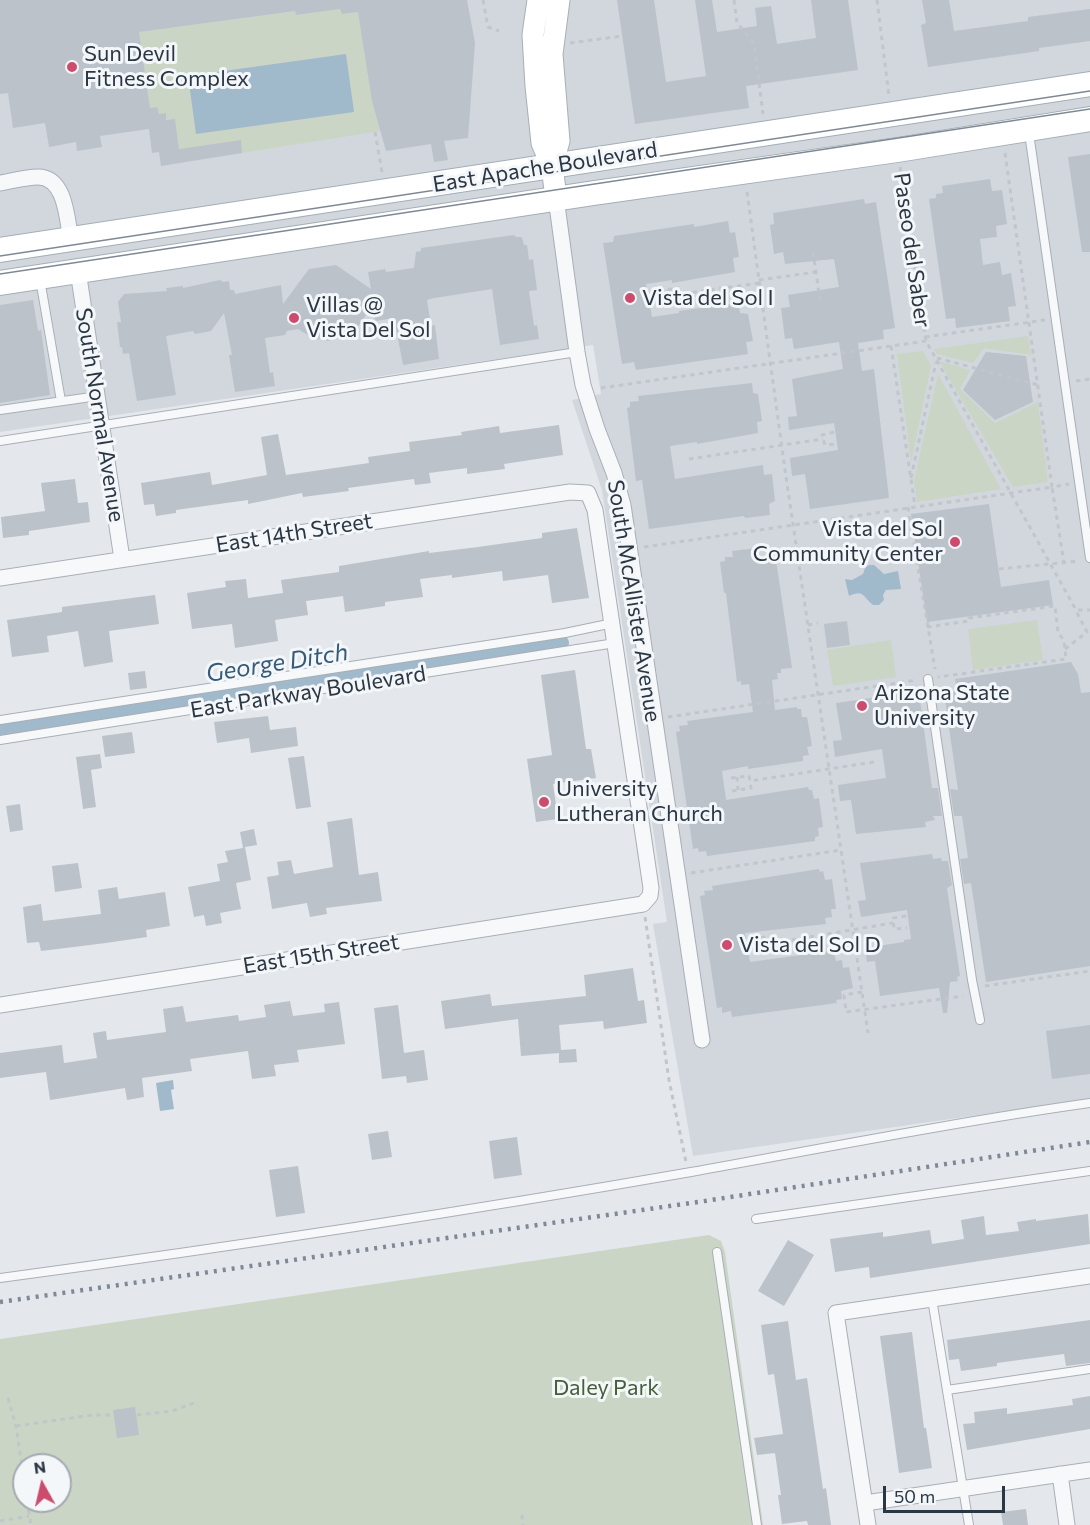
<!DOCTYPE html>
<style>
body{margin:0}
#map{position:relative;width:1090px;height:1525px;overflow:hidden;background:#e4e8ec;font-family:Commissioner,sans-serif}
canvas{display:block}
.north{position:absolute;left:12px;top:1453px;width:60px;height:60px;box-sizing:border-box;background:#f4f7f9;border:2px solid #a4aab1;border-radius:50%;rotate:352deg;font-size:16px;font-weight:700;line-height:24px;text-align:center;color:#2c3744}
.north::after{content:'';display:block;margin:auto;width:21px;height:27px;background:#cd4c6e;clip-path:polygon(50% 0,100% 100%,50% 72%,0 100%)}
.scale{position:absolute;left:883px;top:1486px;width:122px;height:27px;box-sizing:border-box;border:3px solid #2c3744;border-top:0;padding-left:8px;font-size:18px;line-height:21px;white-space:nowrap;color:#2c3744;-webkit-text-stroke:4px #f4f7f9;paint-order:stroke}
</style>
<div id="map">
<canvas width="1090" height="1525"></canvas>
<div class="north">N</div>
<div class="scale">50 m</div>
</div>
<script>
const g = document.querySelector('canvas').getContext('2d');
g.lineJoin = 'round';
function fill(path, color) {
  g.fillStyle = color;
  g.fill(path, 'evenodd');
}
function stroke(path, color, width, dash) {
  g.strokeStyle = color;
  g.lineWidth = width;
  g.lineCap = dash ? 'butt' : 'round';
  g.setLineDash(dash || []);
  g.stroke(path);
}
function drawText(font, color, halo, rows, align = 'center') {
  g.font = font + ' Commissioner,sans-serif';
  g.lineWidth = 6;
  g.setLineDash([]);
  g.textBaseline = 'middle';
  g.strokeStyle = halo;
  g.fillStyle = color;
  for (const [text, x, y, turn = 0] of rows) {
    g.save();
    g.translate(x, y);
    g.rotate((+turn || 0) * Math.PI / 180);
    g.textAlign = isNaN(turn) ? turn : align;
    if (halo) g.strokeText(text, 0, 0);
    g.fillText(text, 0, 0);
    g.restore();
  }
}
const built = new Path2D(`
 M0,0H1090V1099L693,1156L653,924L667,922L602,490L572,400L601,394L593,345L0,432Z`);
const green = new Path2D(`
 M340,9L342,14L358,12L380,131L242,153L241,140L179,149L175,119L166,120V113L159,114L157,107L150,108L139,32L295,11L296,15Z
 M1028,336L1031,355L984,348L973,363L937,354L934,349Z
 M923,351L931,366L911,462L897,354Z
 M939,361L970,370L960,389L995,423L1038,402L1048,482L1013,487Z
 M938,374L1001,489L917,502L914,481Z
 M1037,620L1043,660L973,670L968,629Z
 M891,640L896,677L833,686L827,650Z
 M709,1235L721,1241L725,1252L763,1525H0V1339ZM24,1465H60V1501H24Z`);
const water = new Path2D(`
 M346,54L354,112L196,134L188,76Z
 M869,565H874L884,574L898,571L901,589L886,590L883,595L884,600L879,605H873C863,597 864,589 849,596L845,579L852,580L863,574L865,568Z
 M173,1080L174,1089L171,1090L174,1109L160,1111L156,1083Z`);
const canal = new Path2D(`
 M0,730L561,643`);
const building = new Path2D(`
 M0,0H467L475,43L468,138L444,141L448,160L434,162L431,144L386,151L372,101L358,12L342,14L340,9L296,15L295,11L139,32L150,108L157,107L159,114L166,113V120L175,119L179,149L241,140L242,153L161,166L159,152L152,153L149,129L100,136L102,147L77,151L76,142L49,147L45,123L13,128L8,93L0,94Z
 M617,0H654L666,82L706,76L695,0H712L717,32L757,26L755,8L771,6L777,44L816,38L811,0H848L858,70L746,86L749,108L635,124Z
 M922,0H949L954,31L1028,21V17L1090,9V41L1039,48V51L928,67L921,25L926,23Z
 M1090,154V252H1082L1068,157Z
 M990,179L992,191L1002,190L1007,224L996,226L997,237L980,239L983,265L1000,262L1002,275L1011,273L1016,306L1008,307L1010,321L956,328L955,318L946,319L929,199L936,198V194L943,193L942,186Z
 M864,199L865,204L876,202L895,328L883,330L884,339L858,343L862,371L874,369L889,498L810,509L805,474L792,476L790,458L838,450L834,423L789,430L788,417L797,416L792,379L843,369L839,342L794,349L792,338L785,339L781,308L790,307L788,295L839,287L834,259L785,264L783,252L774,254L770,225L774,224L773,213Z
 M728,221L730,233L735,232L739,257L733,258L735,272L672,283V280L646,284L652,317L679,313V311L738,303L740,313L748,314L753,341L746,342L748,354L636,370L634,362L622,364L603,243L613,242L614,236L694,224V227Z
 M514,235L516,237H522L524,245H527L529,260L533,259L537,290L529,291L534,326L537,325L539,339L500,345L492,289L434,298L427,300L431,326L435,325L439,359L403,365L394,318L376,321L370,309L353,334L342,335L341,338L327,341L324,338L316,340L298,329L287,331L285,335L265,338L270,373L273,372L275,386L235,392L229,355H232L224,313L211,331L195,334L193,331L166,336L176,395L137,401L129,353L123,354L122,347H120L117,322H121L118,302L124,294L167,291L166,288L183,286V288L220,280L223,282L229,281L230,290H234L235,294L281,285L283,304L309,269L336,265L371,289L368,272L385,269L386,272L414,268L416,252L421,251V248Z
 M33,300L38,331L41,330L50,395L0,403V305Z
 M986,352L1026,356L1033,402L995,420L963,390Z
 M752,383L753,393L758,394L762,421L757,422L758,433L697,444V442L670,446L675,479L763,465L764,475L772,474L775,501L769,504L770,515L745,518L744,516L649,529L642,480L636,481L627,408L630,407V402L639,401L638,396Z
 M559,425L563,455L504,464L505,469L467,474V468L429,473L431,483L415,485L414,479L348,488L349,491L303,497L302,493L248,504V500L176,510V513L156,516L154,504L144,505L141,483L210,472L212,485L267,475L261,437L278,434L286,475L369,463L368,457L410,451L409,442L462,435L461,432L499,426L500,433Z
 M75,479L78,503L88,502L90,522L29,531V535L3,538L1,517L45,511L41,483Z
 M989,504L1001,587L1049,580L1053,605L927,622L911,514Z
 M577,528L589,598L552,603L548,575L503,581L502,571L452,578V575L420,579L423,597L385,602V606L345,612L343,596L306,601L308,615L275,620L278,641L235,648L232,624L192,629L187,593L226,587L225,581L246,579L248,598L283,593L281,580L339,572V566L429,551V553L478,547L542,538V533Z
 M758,548L759,557L762,558L764,562L776,560L792,668L781,669V673H777L778,679L772,680L775,710L797,707V709H801L802,717H807L812,746L807,747L809,755L803,756V761L748,769V766L722,771L726,800L808,787L809,790H812L814,799L819,798L823,827L818,828L819,836L815,837V841L707,856L706,851L699,852L698,848L693,849L676,732L680,731L679,726L688,725L687,721L753,712L749,684L741,685V681L737,682L726,593H724L720,562L725,561V557H733L732,551Z
 M155,595L159,624L109,631L113,662L84,667L78,631L47,636L49,652L12,657L7,620L62,612V607Z
 M847,621L850,645L827,648L824,624Z
 M1071,662L1078,674L1081,693L1090,692V966L986,982L971,883L964,884L960,859L968,858L962,816H954L950,789L958,790L944,693L957,691L955,679Z
 M575,670L586,749H591L596,778L553,784L558,819L536,822L527,759L552,755L541,675Z
 M145,671L147,688L130,690L128,673Z
 M906,693L908,697L915,696L917,700H920L932,788H938L942,816H933L935,820L925,822L926,827L856,834L851,800L840,801L838,785L886,778L882,749L835,757L833,741L842,740L836,703Z
 M268,716L270,730L296,727L298,746L251,753L249,738L217,743L214,722Z
 M132,732L135,753L105,757L102,736Z
 M100,754L102,768L91,770L96,807L83,809L76,757Z
 M304,756L311,807L296,809L288,758Z
 M20,804L23,830L10,832L6,806Z
 M352,818L359,875L378,872L382,901L326,908L327,914L310,917L307,903L272,909L267,877L279,875L277,862L291,860L294,874L333,867L327,822Z
 M254,829L257,845L245,847L251,880L236,883L241,909L220,913L222,923L206,926L204,915L194,917L188,887L220,881L217,864L228,862L225,851L243,848L240,832Z
 M932,854L933,859L941,858L942,861H948L952,885L947,888L960,976L957,977L958,981L950,982L947,1013H943L939,988L880,996L875,961L867,962L865,948L904,942V940L911,939L907,910L861,917L858,901L866,900L860,863Z
 M78,863L82,888L55,892L52,866Z
 M819,869L820,872L823,871L825,880L832,879L836,909H831L832,917L825,918L826,924L745,933L750,962L830,951V954L834,953L836,961L842,960L843,968L849,967L853,988L841,991L842,999L836,1000L837,1003L732,1017L731,1011L722,1013V1007L717,1008L700,896L705,895L704,891L713,890L712,886Z
 M117,887L119,899L165,892L170,926L146,930L147,937L106,943L41,951L39,942L27,943L23,907L41,904L43,921L101,914L98,890Z
 M633,968L638,1001L644,1000L647,1023L604,1029L603,1021L559,1025L561,1050L576,1049L577,1062L559,1063V1053L521,1056L518,1019L445,1029L441,1001L490,994L492,1006L586,996L584,975Z
 M290,1001L293,1016L325,1012L324,1004L339,1002L345,1044L297,1050L299,1062L274,1065L276,1076L252,1079L248,1051L190,1059L192,1071L142,1078L144,1097L127,1100L125,1088L50,1100L46,1072L0,1078V1053L62,1045L64,1063L97,1058L93,1033L106,1031L107,1040L166,1032L163,1009L183,1006L186,1022L238,1015L239,1021L266,1017L264,1005Z
 M398,1005L404,1053L424,1050L428,1080L407,1083L406,1076L382,1079L374,1008Z
 M1090,1025V1074L1052,1079L1046,1031Z
 M388,1131L392,1157L372,1160L368,1134Z
 M517,1137L522,1175L494,1179L489,1141Z
 M298,1166L305,1213L276,1217L269,1170Z
 M1088,1214L1090,1244L870,1278L869,1267L835,1272L830,1239L883,1232V1237L930,1230L932,1244L964,1239L961,1220L984,1216L986,1235L1019,1231L1017,1222L1036,1219V1221Z
 M788,1240L814,1255L784,1306L758,1291Z
 M1090,1320V1363L1066,1366L1064,1354L997,1363V1366L961,1371L959,1359L949,1360L947,1340Z
 M788,1321L796,1380L807,1378L823,1489L826,1488L831,1525H808L807,1521L782,1524L778,1495H781L775,1453L757,1455L754,1438L783,1434L774,1374L768,1375L761,1325Z
 M912,1332L924,1428H926L932,1468L899,1473L880,1336Z
 M1090,1396V1429L967,1450L963,1424L975,1423L974,1412L1007,1408V1414L1073,1405L1072,1399Z
 M135,1407L139,1435L117,1438L113,1410Z
 M1026,1509L1028,1525H1003L1001,1512Z`);
const path = new Path2D(`
 M483,0L488,27L499,31
 M734,0L737,23L754,43L763,114
 M877,0L889,96
 M570,43L622,36
 M375,132L382,172
 M1005,153L1052,487L1069,484
 M900,167L926,341L1076,610H1090
 M747,192L785,470L868,1033
 M813,252L820,300
 M759,280L816,272
 M667,290L669,302
 M659,291L678,288L681,294
 M661,303L679,300L681,294L760,283
 M925,337L1045,320
 M891,346L915,506
 M937,358L1038,385
 M1076,381L1090,379
 M601,388L926,341
 M834,432L822,435L825,445L835,444
 M689,459L823,439
 M911,478L936,362
 M908,507L935,669
 M644,547L1052,487L1064,563
 M800,563L810,562
 M999,569L1079,561
 M808,625L818,623
 M927,627L969,621V618L1055,606L1058,632L1064,641L1066,659L938,677
 M1065,649L1087,632L1076,611
 M668,717L917,680
 M737,777L738,790
 M731,778L749,776L750,781L874,762
 M732,791L751,788L750,781
 M691,873L841,850
 M906,916L893,918L894,929L907,928
 M645,917L669,1080L686,1162
 M761,938L762,950
 M752,939L773,936L774,948L754,952
 M774,943L893,923
 M985,986L1090,971
 M862,992L844,995L846,1012L963,996
 M8,1398L16,1426L24,1480
 M137,1415L172,1411L197,1402
 M16,1426L92,1415H113
 M27,1501L31,1525
 M522,1515L523,1525
 M0,1521L29,1516`);
const lane = new Path2D(`
 M1029,133L1090,558
 M40,279L61,401
 M0,410L98,396
 M0,441L577,352
 M928,679L972,980L980,1020
 M0,720L565,633L613,623
 M0,740L615,643
 M756,1219L1090,1171
 M717,1252L757,1525
 M0,1278C231,1247 462,1212 691,1172C824,1148 956,1122 1090,1103
 M932,1299L969,1525
 M947,1390L1090,1369`);
const street = new Path2D(`
 M0,183C12,181 26,177 38,177C66,177 67,220 71,240
 M556,198L577,352L583,385L597,429L614,473L623,505L702,1040
 M78,271L122,559
 M0,578L570,492L588,493L595,510L651,888L650,896L643,904L0,1005
 M1060,1474L1067,1525
 M865,1503L1090,1470
 M868,1525L836,1313L1090,1276`);
const secondary = new Path2D(`
 M538,0L533,35L536,86L542,143L552,166L556,198
 M552,166L559,141L552,54L559,0`);
const primary = new Path2D(`
 M0,250L1090,84
 M0,283L594,193L897,150L1090,119`);
const tram = new Path2D(`
 M0,256L1090,91
 M0,274L1090,109`);
const rail = new Path2D(`
 M0,1302L698,1202L1090,1142`);
const markers = [
 [72,67,6,"#cd4c6e"],
 [630,298,6,"#cd4c6e"],
 [294,318,6,"#cd4c6e"],
 [955,542,6,"#cd4c6e"],
 [862,706,6,"#cd4c6e"],
 [544,802,6,"#cd4c6e"],
 [727,945,6,"#cd4c6e"]
];
const poiNames = [
 ["Sun Devil",84,54],
 ["Fitness Complex",84,79],
 ["Vista del Sol I",642,298],
 ["Villas @",306,305],
 ["Vista Del Sol",306,330],
 ["Vista del Sol",943,529,"right"],
 ["Community Center",943,554,"right"],
 ["Arizona State",874,693],
 ["University",874,718],
 ["University",556,789],
 ["Lutheran Church",556,814],
 ["Vista del Sol D",739,945]
];
const streetNames = [
 ["East Apache Boulevard",545,167,-9],
 ["Paseo del Saber",912,250,82],
 ["South Normal Avenue",100,415,81],
 ["East 14th Street",294,533,-9],
 ["South McAllister Avenue",634,601,81],
 ["East Parkway Boulevard",308,692,-9],
 ["East 15th Street",321,954,-9]
];
const parkNames = [
 ["Daley Park",606,1388]
];
const waterNames = [
 ["George Ditch",277,663,-9]
];
fill(built, '#d2d7de');
fill(green, '#cbd5c5');
fill(water, '#a0b9cb');
stroke(canal, '#a0b9cb', 16);
fill(building, '#bbc2c9');
stroke(lane, '#a9afb6', 10);
stroke(street, '#a9afb6', 17);
stroke(secondary, '#a9afb6', 23);
stroke(primary, '#a3aeb7', 26);
stroke(path, '#c2c6cb', 3, [4.5, 4.5]);
stroke(lane, '#f7f8fa', 8);
stroke(street, '#f7f8fa', 15);
stroke(secondary, '#fff', 21);
stroke(primary, '#fff', 24);
stroke(tram, '#7e8995', 1.5);
stroke(rail, '#7e8995', 4.5, [3, 6]);
for (const [x, y, r, color] of markers) {
  const dot = new Path2D();
  dot.arc(x, y, r, 0, 2 * Math.PI);
  g.fillStyle = color;
  g.fill(dot);
  stroke(dot, '#f4f7f9', 2);
}
drawText('22px', '#2c3744', '#f4f7f9', poiNames, 'left');
drawText('22px', '#2c3744', '#f4f7f9', streetNames);
drawText('22px', '#456039', '#f4f7f9', parkNames);
drawText('italic 24px', '#365b78', '#f4f7f9', waterNames);
</script>
